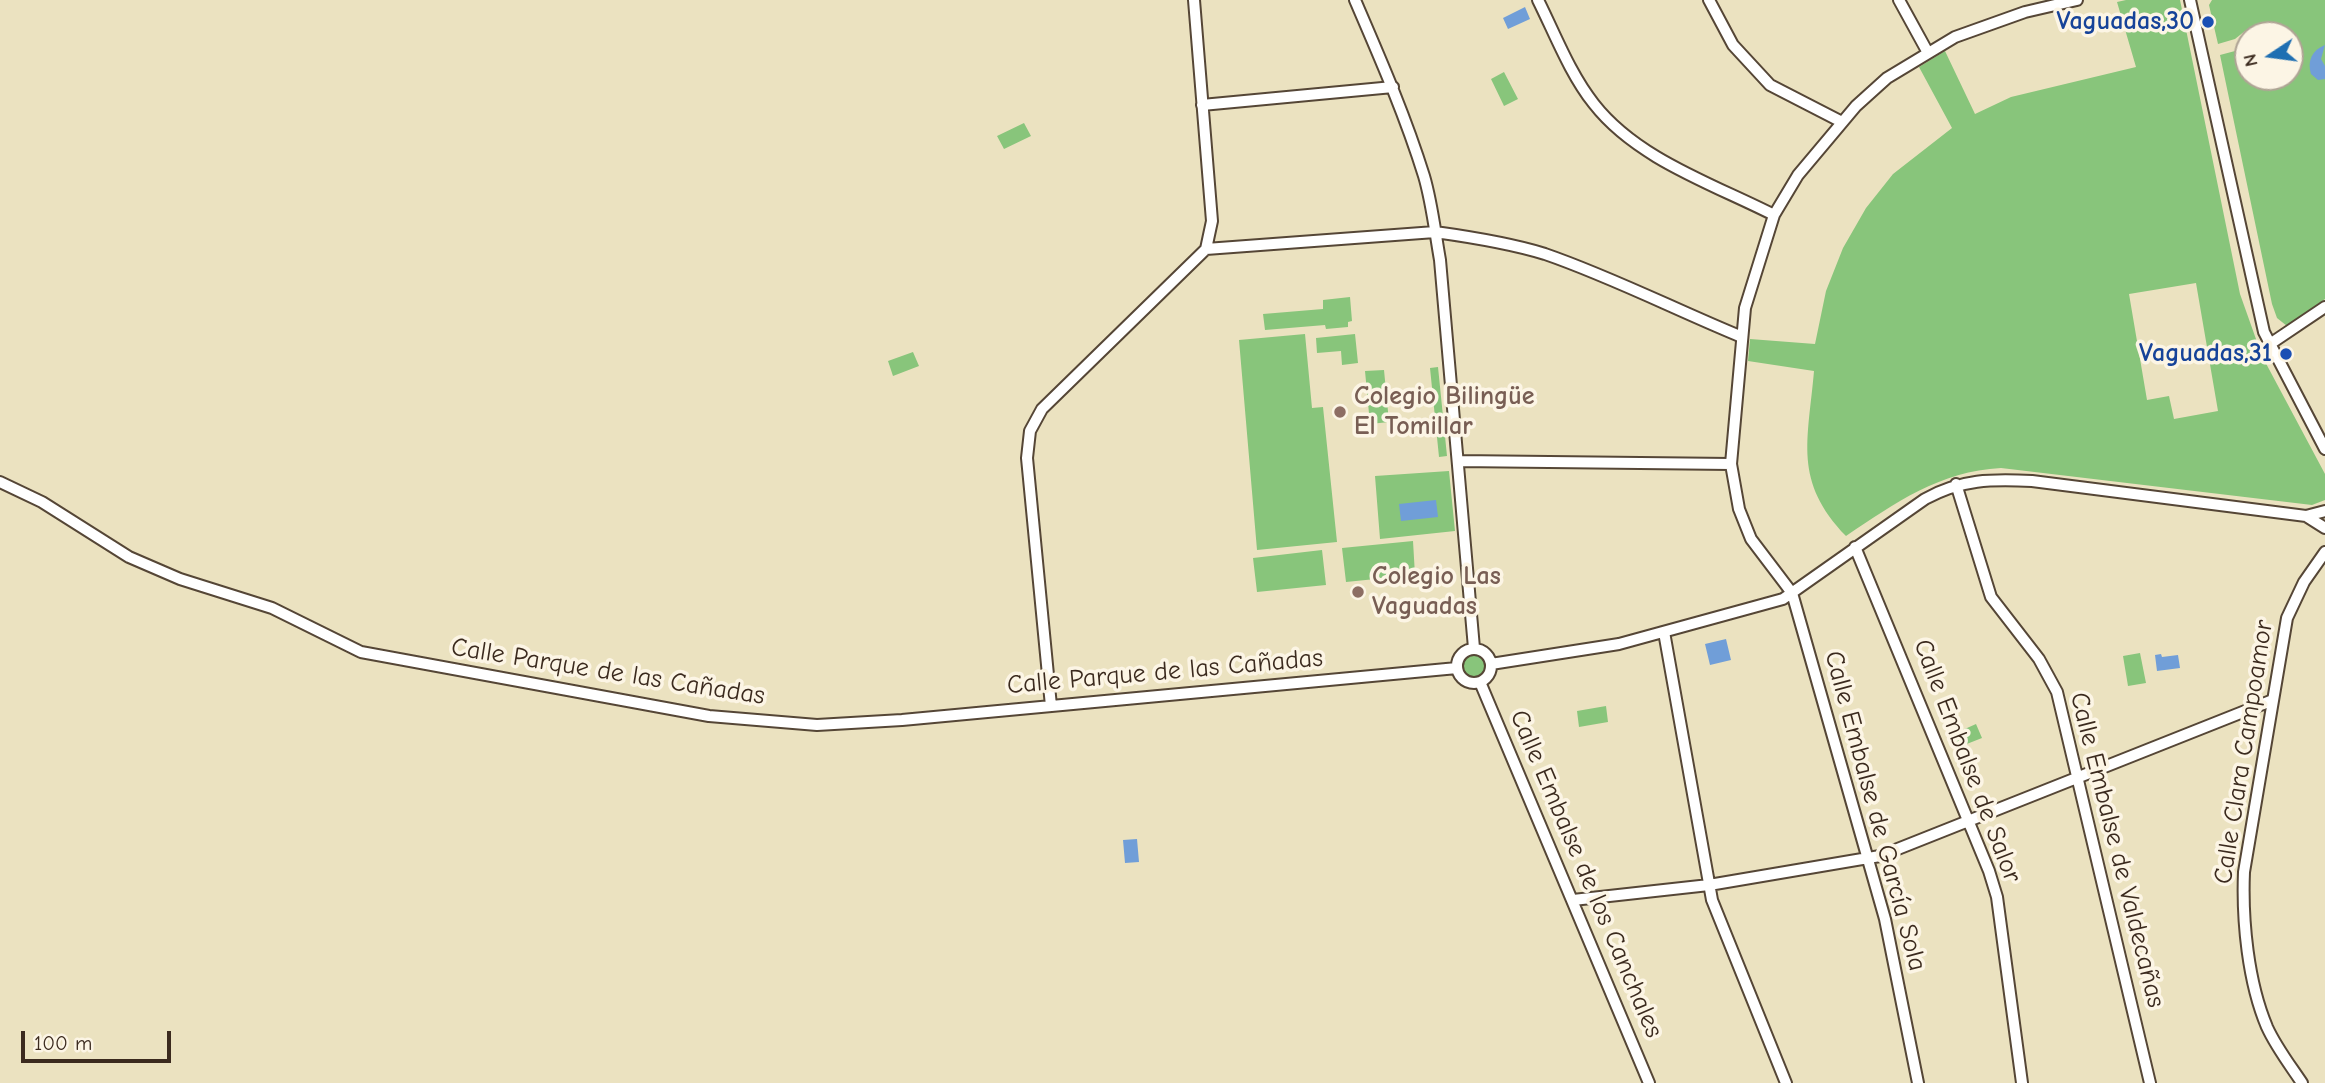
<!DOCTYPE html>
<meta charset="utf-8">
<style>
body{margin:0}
#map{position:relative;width:2325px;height:1083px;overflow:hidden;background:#ebe2c0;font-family:"Comic Neue",sans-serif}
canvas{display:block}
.north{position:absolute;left:2234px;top:21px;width:70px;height:70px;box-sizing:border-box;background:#fcf5e5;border:2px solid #afa495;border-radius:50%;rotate:257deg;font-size:19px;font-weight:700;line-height:28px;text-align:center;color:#3b2a1e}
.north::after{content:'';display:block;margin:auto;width:24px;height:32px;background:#1f6fb2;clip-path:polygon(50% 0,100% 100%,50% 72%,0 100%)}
.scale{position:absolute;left:21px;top:1031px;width:150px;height:32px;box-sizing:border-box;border:4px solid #3b2a1e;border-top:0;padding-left:9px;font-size:21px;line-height:24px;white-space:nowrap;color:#3b2a1e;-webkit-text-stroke:5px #fcf5e5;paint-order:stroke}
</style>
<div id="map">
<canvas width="2325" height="1083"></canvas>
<div class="north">N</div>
<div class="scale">100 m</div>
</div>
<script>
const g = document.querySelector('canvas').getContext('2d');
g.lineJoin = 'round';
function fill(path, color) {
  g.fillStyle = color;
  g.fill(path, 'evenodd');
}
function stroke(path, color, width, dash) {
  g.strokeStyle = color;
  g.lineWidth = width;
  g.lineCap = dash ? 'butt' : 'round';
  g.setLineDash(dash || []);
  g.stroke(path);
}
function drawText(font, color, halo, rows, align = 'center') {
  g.font = font + ' "Comic Neue",sans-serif';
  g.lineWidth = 7;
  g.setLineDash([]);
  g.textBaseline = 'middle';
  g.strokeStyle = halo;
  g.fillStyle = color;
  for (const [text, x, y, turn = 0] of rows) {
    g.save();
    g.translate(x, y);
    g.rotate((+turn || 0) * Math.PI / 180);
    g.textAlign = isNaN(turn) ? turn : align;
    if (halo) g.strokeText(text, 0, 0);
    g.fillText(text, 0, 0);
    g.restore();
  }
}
const green = new Path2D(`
 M2126,0H2180L2240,294L2262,356L2325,474V500L2312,505L2001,468C1940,471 1895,503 1846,536C1793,481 1808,441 1814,371L1748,361L1750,339L1815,344L1826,291L1843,248L1866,208L1893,174L1952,128L1919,67L1945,51L1975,114L2011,97L2136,67L2117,2ZM2196,283L2218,411L2174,419L2169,396L2147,400L2129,294Z
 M2212,0H2325V299L2287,326L2277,318L2272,304L2220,55L2235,51L2242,62L2248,60V77H2290V35H2252L2245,31L2235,39L2218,44L2209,5Z
 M1504,72L1518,99L1504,106L1491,79Z
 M1024,123L1031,136L1004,149L997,136Z
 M1350,297L1352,321L1348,322V327L1326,329L1325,325L1265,330L1263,314L1323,309V300Z
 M1305,334L1312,408L1323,407L1337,542L1257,550L1239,340Z
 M1355,334L1358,363L1342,365L1341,351L1317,353L1316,338Z
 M913,352L919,366L893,376L888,361Z
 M1438,367L1447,456L1439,457L1430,368Z
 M1384,370L1389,422L1370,424L1365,371Z
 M1449,471L1455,531L1380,539L1375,476Z
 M1413,541L1415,575L1346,582L1342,548Z
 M1322,550L1326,585L1257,592L1253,558Z
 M2140,653L2146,683L2128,686L2123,656Z
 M1461 666a13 13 0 1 1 26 0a13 13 0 1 1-26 0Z
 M1606,706L1608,722L1579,727L1577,711Z
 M1976,724L1982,738L1954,749L1949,736Z`);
const water = new Path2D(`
 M1525,7L1530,19L1508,29L1503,18Z
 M2325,45L2321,59L2325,66V79L2318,80L2311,74C2307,61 2312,50 2325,45Z
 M1436,500L1438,517L1401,521L1399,504Z
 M1726,639L1731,660L1710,665L1705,644Z
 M2161,654L2162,657L2178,655L2180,668L2157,671L2155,655Z
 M1137,839L1139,862L1125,863L1123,840Z`);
const minor = new Path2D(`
 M1194,0L1212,221L1206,249
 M1355,0C1380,58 1405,115 1424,176C1432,203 1435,232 1440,260L1474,648
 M1538,0C1555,34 1570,74 1594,104C1637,159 1713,184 1774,215
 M1709,0L1733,45L1770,85L1840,121
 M1899,0L1927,51
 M2190,0L2264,332L2325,449
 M1202,105L1393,87
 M1206,249L1435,232C1471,237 1510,243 1545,254C1612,277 1676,310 1742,337
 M2270,344L2325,307
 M1458,461L1731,464
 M0,482L42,502L129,557L180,579L272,608L361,652L709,716L817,725L902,720L1457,668
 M1956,484L1991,597L2039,659L2057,692L2150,1083
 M2306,516L2325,528
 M1855,547L1989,871L1997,897L2022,1083
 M1664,632L1712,900L1786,1083
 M1457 666a17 17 0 1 1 34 0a17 17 0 1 1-34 0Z
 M1491,664L1619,644L1783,599L1925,499C1961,479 1992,479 2032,481L2306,516L2325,511
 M1480,682L1649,1083
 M1051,706L1027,458L1030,431L1042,409L1206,249
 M1573,900L1709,885L1880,856L2273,700
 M1918,1083L1885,919L1792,593L1751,539L1739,509L1731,464L1745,308L1774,215L1798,175L1856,106L1887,78L1955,37L2025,12L2077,0
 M2302,1083C2290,1065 2276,1047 2267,1027C2248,982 2242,921 2244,872L2287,618L2304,582L2325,552`);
const markers = [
 [2208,22,7,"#1a4fb4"],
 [2286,354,7,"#1a4fb4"],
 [1340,412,7,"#8d6e63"],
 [1358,592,7,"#8d6e63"]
];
const transitNames = [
 ["Vaguadas,30",2194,22],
 ["Vaguadas,31",2272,354]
];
const educationNames = [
 ["Colegio Bilingüe",1354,397],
 ["El Tomillar",1354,427],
 ["Colegio Las",1372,577],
 ["Vaguadas",1372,607]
];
const streetNames = [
 ["Calle Parque de las Cañadas",608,672,9],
 ["Calle Parque de las Cañadas",1165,672,-5],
 ["Calle Clara Campoamor",2244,752,-81],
 ["Calle Embalse de Salor",1967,761,69],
 ["Calle Embalse de García Sola",1875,811,75],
 ["Calle Embalse de Valdecañas",2117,850,76],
 ["Calle Embalse de los Canchales",1586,874,67]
];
fill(green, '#88c57b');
fill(water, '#709ed8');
stroke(minor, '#554636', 14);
stroke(minor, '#fff', 10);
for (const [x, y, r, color] of markers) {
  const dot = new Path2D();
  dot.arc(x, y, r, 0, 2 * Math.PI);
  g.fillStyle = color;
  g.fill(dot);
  stroke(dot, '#fcf5e5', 2.5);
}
drawText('bold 26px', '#164399', '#fcf5e5', transitNames, 'right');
drawText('bold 26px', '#785e54', '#fcf5e5', educationNames, 'left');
drawText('26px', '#3b2a1e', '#fcf5e5', streetNames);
</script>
